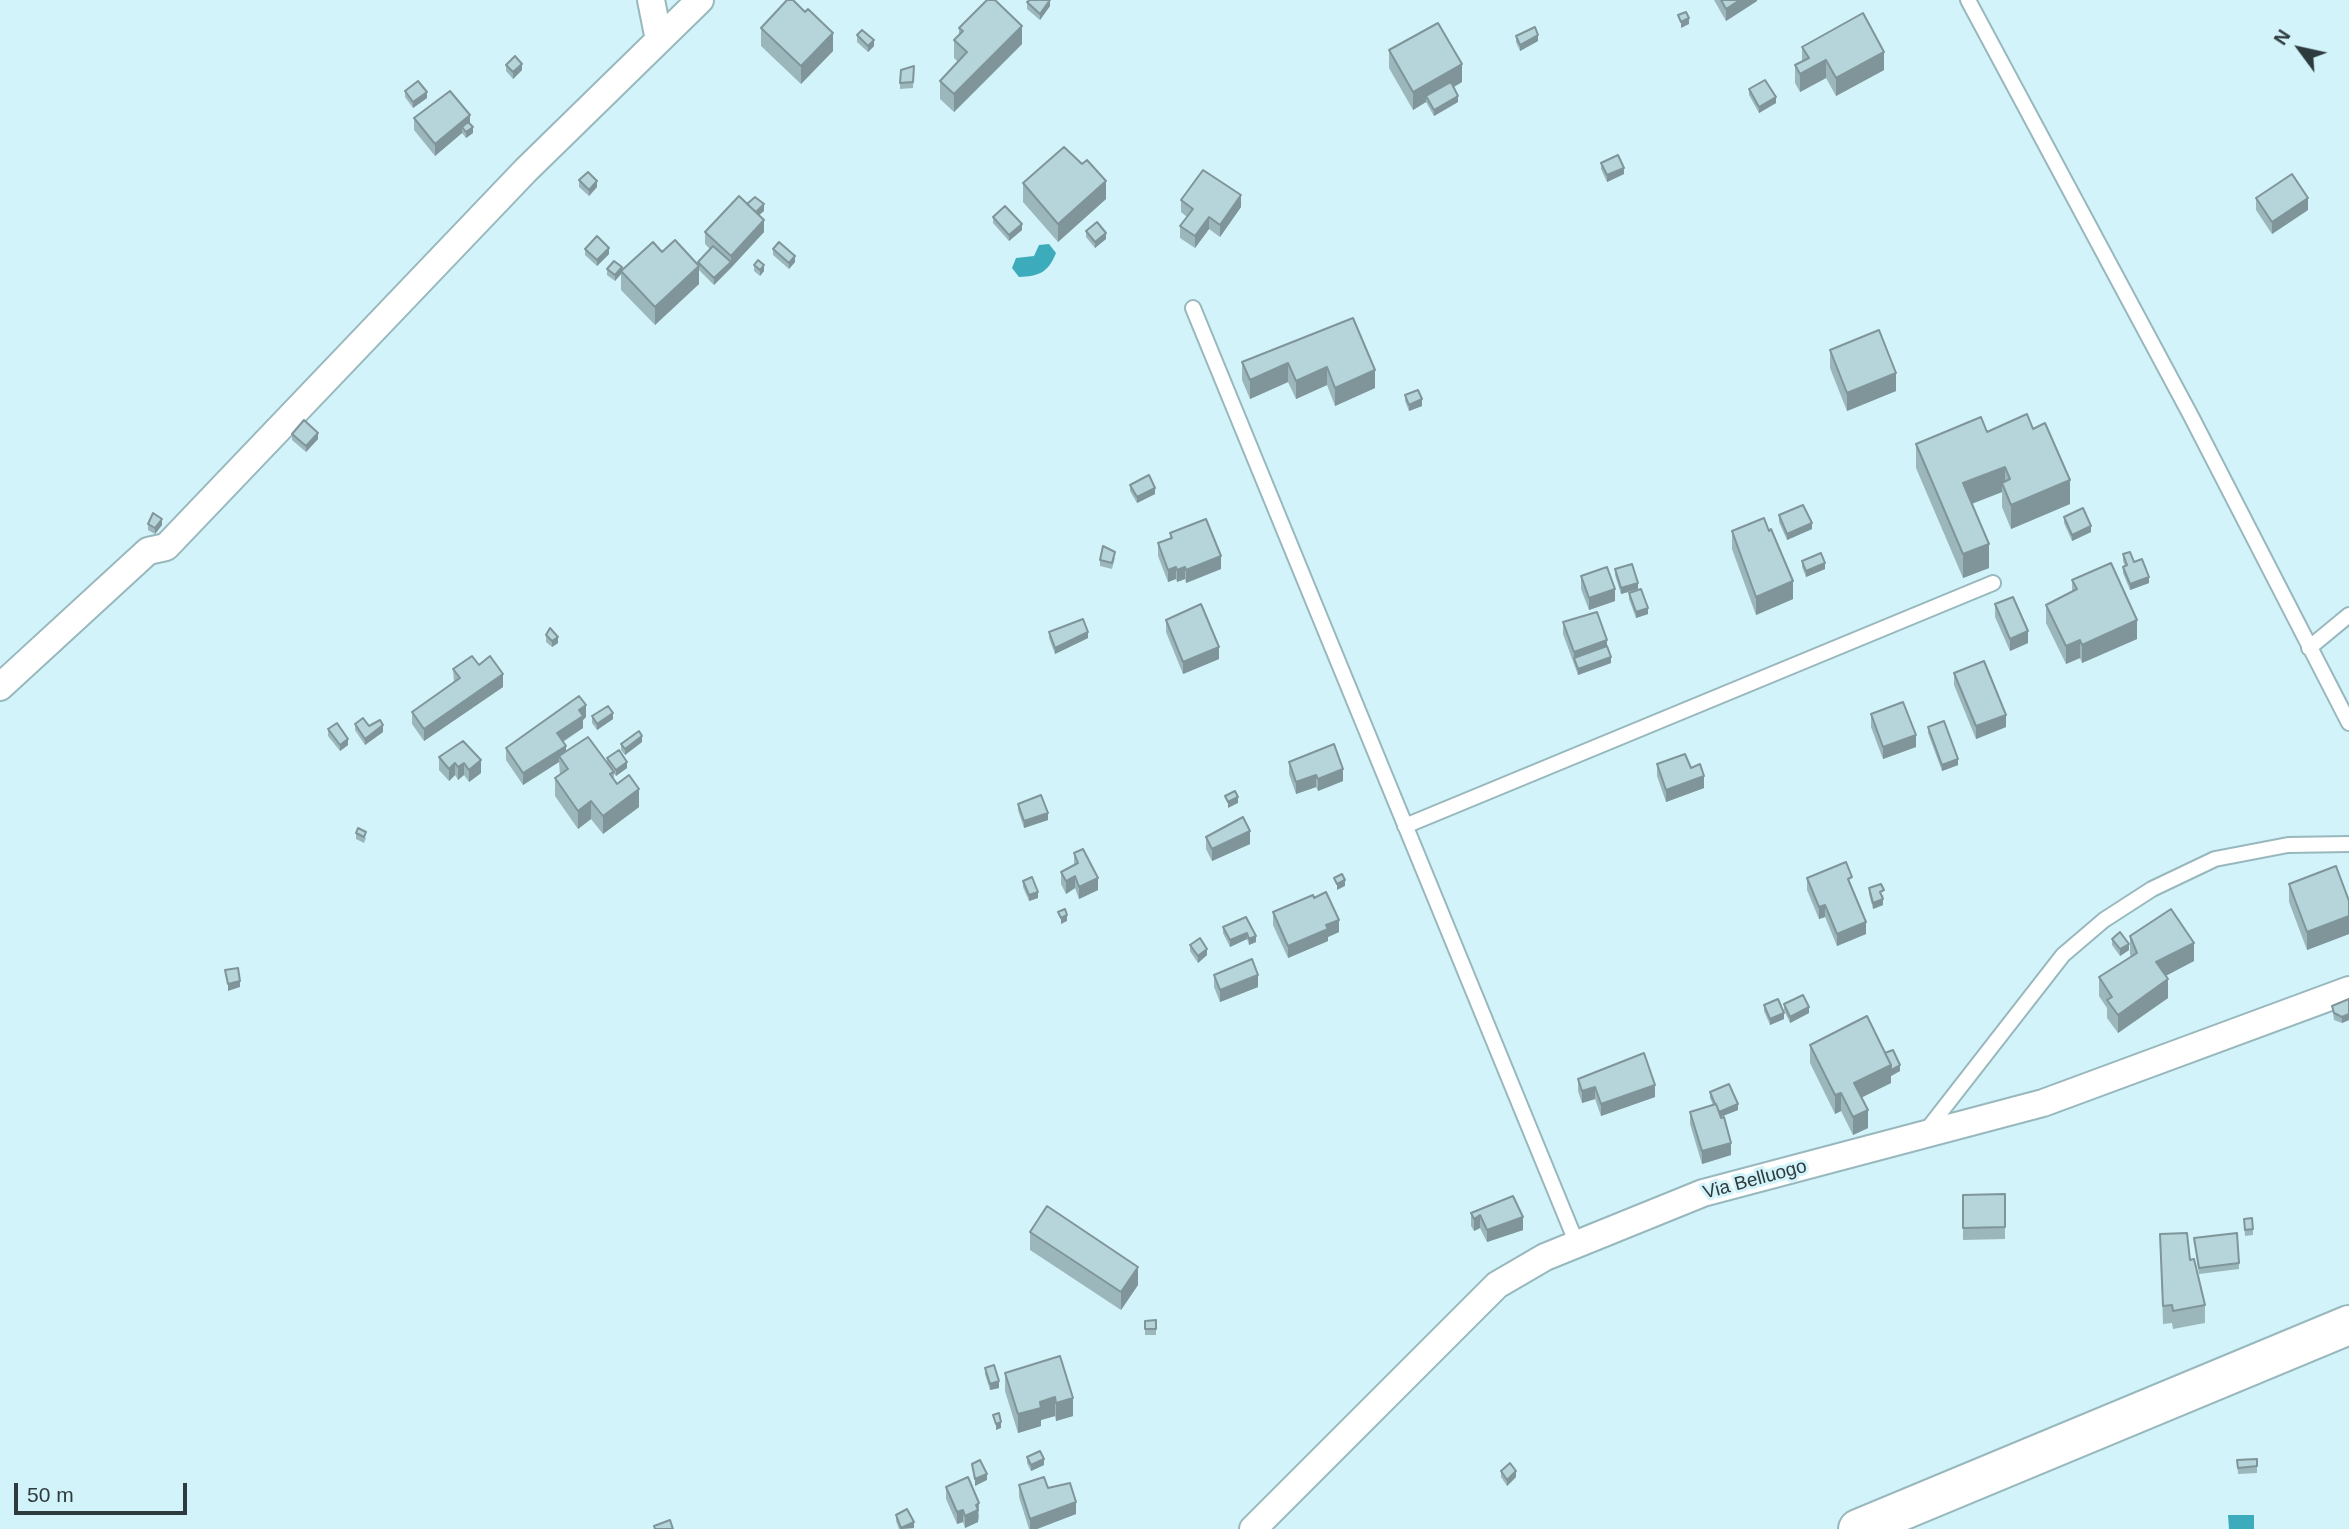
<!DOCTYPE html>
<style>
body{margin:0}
#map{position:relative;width:2349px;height:1529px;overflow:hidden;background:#d2f3f9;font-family:Arial,sans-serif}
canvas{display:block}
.north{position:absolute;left:2265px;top:14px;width:70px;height:70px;-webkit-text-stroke:5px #d2f3f9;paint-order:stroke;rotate:303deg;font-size:19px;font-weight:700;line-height:28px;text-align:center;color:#2e3b3e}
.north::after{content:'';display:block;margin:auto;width:24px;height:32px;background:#2e3b3e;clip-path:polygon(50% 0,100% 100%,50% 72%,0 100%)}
.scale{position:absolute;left:14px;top:1483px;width:173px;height:32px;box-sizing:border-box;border:4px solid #2e3b3e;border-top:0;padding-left:9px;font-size:21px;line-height:24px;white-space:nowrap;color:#2e3b3e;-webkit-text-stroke:5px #d2f3f9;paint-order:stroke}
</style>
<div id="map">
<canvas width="2349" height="1529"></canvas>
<div class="north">N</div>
<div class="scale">50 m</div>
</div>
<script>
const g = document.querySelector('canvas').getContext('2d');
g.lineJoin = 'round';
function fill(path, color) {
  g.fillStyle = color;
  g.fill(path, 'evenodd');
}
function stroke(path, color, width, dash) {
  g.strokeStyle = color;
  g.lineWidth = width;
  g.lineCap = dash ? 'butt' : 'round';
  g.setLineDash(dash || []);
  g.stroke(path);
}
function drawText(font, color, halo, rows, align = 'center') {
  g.font = font + ' Arial,sans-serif';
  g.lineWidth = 6;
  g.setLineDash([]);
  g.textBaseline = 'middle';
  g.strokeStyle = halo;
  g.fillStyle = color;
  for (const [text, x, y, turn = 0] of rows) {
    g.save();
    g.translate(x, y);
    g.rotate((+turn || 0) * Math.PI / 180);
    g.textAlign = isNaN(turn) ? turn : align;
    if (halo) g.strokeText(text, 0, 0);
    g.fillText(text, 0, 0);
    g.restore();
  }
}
const water = new Path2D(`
 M1049,244L1056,253C1048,273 1039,276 1019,277L1012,268L1016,258L1034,256L1039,245Z
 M2228,1515H2254V1529H2229Z`);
const lane = new Path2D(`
 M1968,0L2191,416L2349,723
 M1193,308L1577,1244
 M2309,648L2349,615
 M1405,826L1993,583
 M1926,1131L2063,955L2104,920L2152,889L2215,859L2288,845L2349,844`);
const street = new Path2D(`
 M651,0L659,40
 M0,687L148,551L166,547L526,170L700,0
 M1253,1529L1497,1285L1545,1257L1703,1193L2043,1103L2349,990`);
const primary = new Path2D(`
 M1858,1529L2349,1325`);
const wall = new Path2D(`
 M1714,0H1757V1L1726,21Z
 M1027,2L1050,6L1040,20L1027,9Z
 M761,28L833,51L801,84L761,46Z
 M959,28L1022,44L954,112L940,99V81L958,62L954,58V40L959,35Z
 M857,35L874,46L868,52L857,42Z
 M1516,36L1538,41L1520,51L1516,42Z
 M1802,47L1884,70L1836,96L1826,78L1800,92L1795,83V65L1802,62Z
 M1389,50L1462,82L1454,87L1458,102L1434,116L1426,102L1413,110L1389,68Z
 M506,65L522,70L513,79L506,71Z
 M914,72L913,88L900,89V83Z
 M1749,89L1776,103L1759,113L1749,95Z
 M405,91L427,98L413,108L405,97Z
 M414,118L470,124L473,133L466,138L462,133L435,156L414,130Z
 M1601,163L1624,174L1607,182L1601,169Z
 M1082,164L1106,199L1058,242L1023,202V183Z
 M579,180L597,187L589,196L579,187Z
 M2256,198L2308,210L2272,234L2256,210Z
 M1181,200L1241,207L1220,237L1209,229L1195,248L1180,238V226L1187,217L1181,212Z
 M747,204L764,211L759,215L764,232L714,285L699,270V284L655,325L621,290V273L615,281L607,275V269L622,271L662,252L698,264V262L710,249L705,244V232Z
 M993,217L1022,230L1009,241L993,223Z
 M1086,231L1106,239L1095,248L1086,237Z
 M585,249L609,254L597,266L585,255Z
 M773,249L795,262L789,269L773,255Z
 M754,265L764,271L760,276L754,271Z
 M1353,318L1375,388L1335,406L1327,385L1296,399L1288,382L1250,399L1242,380V362Z
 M1830,350L1896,391L1847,411L1830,368Z
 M1405,395L1422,406L1409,411L1405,401Z
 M2033,429L2070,504L2011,529L2002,507V492L1972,504L1989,568L1963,578L1916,468V444L1987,432Z
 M292,434L318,439L306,452L292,440Z
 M1130,485L1155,494L1137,503L1130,491Z
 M1779,515L1812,529L1787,540L1779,522Z
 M2064,517L2091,532L2072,541L2064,523Z
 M148,524L162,525L155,534L148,530Z
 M1732,531L1793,599L1756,615L1732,549Z
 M1170,533L1221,569L1186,583L1185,579L1177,582L1176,579L1168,582L1158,556V543L1170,538Z
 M2123,554L2134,562L2149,583L2130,590L2123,573V567L2125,566L2123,561Z
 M1115,558L1112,569L1100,566V560Z
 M1802,561L1825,569L1806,577L1802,567Z
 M1615,569L1638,589L1621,594L1615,575Z
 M1581,576L1615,601L1589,610L1581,589Z
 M2072,580L2137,639L2082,663L2080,658L2066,664L2046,623V605L2072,592Z
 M1629,593L1648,614L1636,618L1629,599Z
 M1995,604L2028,643L2010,651L1995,617Z
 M1166,620L1219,659L1183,674L1166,632Z
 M1563,622L1611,663L1578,675L1563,634Z
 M1049,632L1088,638L1055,654L1049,638Z
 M546,635L558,643L552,647L546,642Z
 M479,665L503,687L424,741L412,724V712L454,682L453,669Z
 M1954,673L2006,727L1976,739L1954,685Z
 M1871,714L1916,747L1883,759L1871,727Z
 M592,716L613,719L597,730L592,723Z
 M586,717L583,720V728L563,742L566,752L607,763V758L627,768L616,776L614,774V779L639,807L603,834L591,819L578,829L555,796V778L560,775L559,762L523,785L506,760V748Z
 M355,724L369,726L383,732L365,745L355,730Z
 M1928,727L1958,765L1942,771L1928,733Z
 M328,729L348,745L340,751L328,736Z
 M463,741L481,773L469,782L464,775L458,780L455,775L449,781L439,770V757Z
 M642,742L625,755L621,750V744Z
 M1289,762L1343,781L1318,791L1316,787L1296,794L1289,774Z
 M1657,764L1691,768L1704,788L1666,802L1657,776Z
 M1018,804L1048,820L1024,828L1018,810Z
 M356,833L366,838L364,843L356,839Z
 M1206,837L1250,844L1212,861L1206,849Z
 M1074,853L1098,890L1079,899L1075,888L1066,894L1061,884V872L1074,865Z
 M1807,878L1866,934L1837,946L1825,917L1819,919L1807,890Z
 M1023,881L1038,898L1029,901L1023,887Z
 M2289,884L2349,901V934L2307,950L2289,902Z
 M1869,888L1884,896L1882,897L1883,905L1873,909L1869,894Z
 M1273,912L1339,932L1328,937V941L1288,958L1273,925Z
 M1246,917L1256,942L1249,945L1247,939L1230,947L1223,933V927Z
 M2130,936L2194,961L2165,976L2168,998L2118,1033L2107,1018V1008L2099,996V977L2131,957L2130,954Z
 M2112,939L2129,950L2120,956L2112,945Z
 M1190,945L1207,955L1198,963L1190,951Z
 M1214,975L1258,987L1220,1002L1214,987Z
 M2349,999V1020L2342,1023L2334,1020L2332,1006Z
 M1784,1004L1809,1013L1790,1023L1784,1010Z
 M1764,1005L1784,1019L1770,1025L1764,1011Z
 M1810,1045L1885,1053L1900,1071L1891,1076V1083L1861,1098L1868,1128L1853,1135L1841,1111L1835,1114L1810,1063Z
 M1578,1079L1655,1097L1601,1116L1595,1099L1582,1103L1578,1091Z
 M1710,1092L1738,1110L1720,1117L1731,1155L1702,1164L1690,1124V1112L1713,1105L1710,1098Z
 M2005,1194V1239L1963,1240V1195Z
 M1471,1213L1523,1230L1487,1242L1480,1228L1474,1231L1471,1226Z
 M2244,1219L2253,1229V1235L2245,1236Z
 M1030,1232L1138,1285L1121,1310L1030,1250Z
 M2160,1234L2190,1260L2205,1305V1323L2173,1329L2172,1323L2163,1324Z
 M2194,1238L2239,1263V1269L2199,1274Z
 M1156,1320V1335H1145V1321Z
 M1060,1356L1073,1416L1056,1421L1055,1416L1041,1420V1426L1018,1433L1005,1391V1373Z
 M985,1368L999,1388L990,1390L985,1374Z
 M1027,1457L1044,1465L1031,1471L1027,1463Z
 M2257,1459V1473L2238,1474L2237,1460Z
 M1501,1471L1516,1477L1507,1486L1501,1477Z
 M1019,1485L1048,1488L1076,1514L1037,1529H1029L1019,1497Z
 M946,1487L979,1515L978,1522L965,1528L963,1522L957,1524L946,1499Z
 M896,1515L914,1528L899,1529L896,1521Z`);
const shadedWall = new Path2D(`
 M1050,0V6L1040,20V14Z
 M1740,0H1757V1L1726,21V9Z
 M1689,18V24L1681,28V22Z
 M1022,26V44L954,112V94Z
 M833,33V51L801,84V66Z
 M1538,35V41L1520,51V45Z
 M874,40V46L868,52V46Z
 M1884,52V70L1836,96V78Z
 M1826,60V78L1800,92V74Z
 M522,64V70L513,79V72Z
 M1462,64V82L1429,101L1426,96V102L1413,110V92Z
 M427,92V98L413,108V102Z
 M1458,96V102L1434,116V110Z
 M1776,97V103L1759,113V107Z
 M470,115V127H462V133L435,156V144Z
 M473,127V133L466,138V132Z
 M1624,168V174L1607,182V175Z
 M597,181V187L589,196V190Z
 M1106,181V199L1058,242V224Z
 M1241,195V207L1220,237V225Z
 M2308,198V210L2272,234V222Z
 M764,204V211L752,221V215Z
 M1209,217V229L1195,248V236Z
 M764,220V232L731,268V256Z
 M1022,224V230L1009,241V235Z
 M1106,233V239L1095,248V242Z
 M609,248V254L597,266V260Z
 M795,256V262L789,269V263Z
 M731,262V268L714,285V278Z
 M764,265V271L760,276V270Z
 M699,266V284L655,325V307Z
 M622,267V273L615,281V275Z
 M1288,363V382L1250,399V380Z
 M1327,367V385L1296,399V381Z
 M1375,370V388L1335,406V388Z
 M1896,373V391L1847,411V393Z
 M1422,399V406L1409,411V405Z
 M318,433V439L306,452V446Z
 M2005,467V490L2002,483V492L1963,507V483Z
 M2070,480V504L2011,529V505Z
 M1155,488V494L1137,503V497Z
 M162,519V525L155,534V528Z
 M1812,523V529L1787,540V534Z
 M2091,526V532L2072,541V535Z
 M1989,544V568L1963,578V554Z
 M1221,556V569L1186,583V570Z
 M1825,563V569L1806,577V571Z
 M1176,567V579L1168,582V570Z
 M1185,567V579L1177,582V570Z
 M2149,577V583L2130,590V584Z
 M1793,581V599L1756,615V597Z
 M1638,583V589L1621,594V588Z
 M1615,589V601L1589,610V598Z
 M1648,608V614L1636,618V612Z
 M2137,620V639L2082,663V645Z
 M2028,631V643L2010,651V639Z
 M1088,632V638L1055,654V648Z
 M558,637V643L552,647V641Z
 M1607,640V653L1574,658V652Z
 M2080,640V658L2066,664V646Z
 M1219,647V659L1183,674V662Z
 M1611,657V663L1578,675V669Z
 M503,674V687L424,741V729Z
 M586,705V717L583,720V728L557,745V733L579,710Z
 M613,713V719L597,730V724Z
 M2006,715V727L1976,739V726Z
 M383,725V732L365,745V739Z
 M1916,735V747L1883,759V747Z
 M642,736V742L625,755V749Z
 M348,739V745L340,751V745Z
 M566,746V758L559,756V762L523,785V773Z
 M1958,759V765L1942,771V765Z
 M481,760V773L469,782V770Z
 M627,762V768L616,776V770Z
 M455,763V775L449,781V769Z
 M464,763V775L458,780V767Z
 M1343,769V781L1318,791V779Z
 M1316,775V787L1296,794V782Z
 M1704,776V788L1666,802V790Z
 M639,789V807L603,834V816Z
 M1238,797V803L1228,808V802Z
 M591,801V819L578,829V811Z
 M1048,813V820L1024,828V821Z
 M1250,831V844L1212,861V849Z
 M1075,876V888L1066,894V881Z
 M1098,878V890L1079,899V887Z
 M1345,880V886L1337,890V884Z
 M1038,892V898L1029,901V895Z
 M1883,899V905L1873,909V903Z
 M1825,905V917L1819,919V907Z
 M1067,915V921L1061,924V918Z
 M2349,916V934L2307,950V932Z
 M1339,920V932L1328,937V941L1288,958V946L1326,925Z
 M1866,922V934L1837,946V934Z
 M1247,933V939L1230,947V940Z
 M1256,936V942L1249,945V939Z
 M2194,943V961L2156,981V962Z
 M2129,944V950L2120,956V949Z
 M1207,949V955L1198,963V956Z
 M1258,975V987L1220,1002V990Z
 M2168,979V998L2118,1033V1015Z
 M240,981V987L228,991V984Z
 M1809,1007V1013L1790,1023V1017Z
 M1784,1013V1019L1770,1025V1019Z
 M2349,1014V1020L2342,1023V1017Z
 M1891,1065H1900V1071L1891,1076V1083L1854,1101V1083Z
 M1655,1085V1097L1601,1116V1104Z
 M1595,1087V1099L1582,1103V1091Z
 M1841,1093V1111L1835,1114V1095Z
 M1738,1104V1110L1718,1118V1112Z
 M1868,1110V1128L1853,1135V1117Z
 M1731,1143V1155L1702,1164V1151Z
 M1480,1215V1228L1474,1231V1219Z
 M1523,1217V1230L1487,1242V1230Z
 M1138,1267V1285L1121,1310V1292Z
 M999,1381V1388L990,1390V1384Z
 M1055,1397V1416L1041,1420V1426L1018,1433V1414L1040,1402Z
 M1073,1398V1416L1056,1421V1403Z
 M1001,1422V1428L996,1430V1424Z
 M1044,1459V1465L1031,1471V1465Z
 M1516,1471V1477L1507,1486V1480Z
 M987,1474V1480L975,1486V1479Z
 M1076,1502V1514L1037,1529H1030V1519Z
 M979,1503L978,1522L965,1528V1516L976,1505Z
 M963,1510V1522L957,1524V1512Z
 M914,1522V1528L901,1529V1528Z`);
const building = new Path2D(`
 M787,0H793L805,12L808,9L833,33L801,66L761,28Z
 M987,0H995L1022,26L954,94L940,81L967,52L954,40L963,31L959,28Z
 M1030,0H1050L1040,14L1027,2Z
 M1721,0H1740L1726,9Z
 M1686,12L1689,18L1681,22L1678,15Z
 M1863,13L1884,52L1836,78L1826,60L1800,74L1795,65L1809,58L1802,47Z
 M1438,23L1462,64L1413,92L1389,50Z
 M1535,27L1538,35L1520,45L1516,36Z
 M862,30L874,40L868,46L857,35Z
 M515,56L522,64L513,72L506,65Z
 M914,66L913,82L900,83L901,70Z
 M1765,80L1776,97L1759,107L1749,89Z
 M418,81L427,92L413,102L405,91Z
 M1451,82L1458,96L1434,110L1426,96Z
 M450,91L470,115L435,144L414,118Z
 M468,122L473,127L466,132L462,127Z
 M1064,147L1082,164L1087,160L1106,181L1058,224L1023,183Z
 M1618,155L1624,168L1607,175L1601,163Z
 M1203,170L1241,195L1220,225L1209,217L1195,236L1180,226L1193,209L1181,200Z
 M588,172L597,181L589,190L579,180Z
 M2292,174L2308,198L2272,222L2256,198Z
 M739,196L764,220L731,256L705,232Z
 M755,197L764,204L756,212L747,204Z
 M1005,206L1022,224L1009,235L993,217Z
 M1097,222L1106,233L1095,242L1086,231Z
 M597,236L609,248L597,260L585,249Z
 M675,240L699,266L655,307L621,271L653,242L662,252Z
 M779,242L795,256L789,263L773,249Z
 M713,246L731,262L714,278L698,262Z
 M758,260L764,265L760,270L754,265Z
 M614,261L622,267L615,275L607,269Z
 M1353,318L1375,370L1335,388L1327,367L1296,381L1288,363L1250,380L1242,362Z
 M1879,330L1896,373L1847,393L1830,350Z
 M1418,390L1422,399L1409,405L1405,395Z
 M2027,414L2033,429L2045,423L2070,480L2011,505L2002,483L2010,479L2005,467L1963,483L1989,544L1963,554L1916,444L1981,417L1987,432Z
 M304,420L318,433L306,446L292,434Z
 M1149,475L1155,488L1137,497L1130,485Z
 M1803,505L1812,523L1787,534L1779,515Z
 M2083,508L2091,526L2072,535L2064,517Z
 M153,513L162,519L155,528L148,524Z
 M1764,518L1769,531L1771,529L1793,581L1756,597L1732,531Z
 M1206,519L1221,556L1186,570L1185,567L1177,570L1176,567L1168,570L1158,543L1172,538L1170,533Z
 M1103,546L1115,552L1112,563L1100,560Z
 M2130,552L2134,562L2142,559L2149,577L2130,584L2123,567L2127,565L2123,554Z
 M1821,553L1825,563L1806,571L1802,561Z
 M2111,563L2137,620L2082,645L2080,640L2066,646L2046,605L2077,589L2072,580Z
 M1632,564L1638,583L1621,588L1615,569Z
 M1607,567L1615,589L1589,598L1581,576Z
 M1641,589L1648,608L1636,612L1629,593Z
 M2013,597L2028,631L2010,639L1995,604Z
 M1201,604L1219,647L1183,662L1166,620Z
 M1597,612L1607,640L1574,652L1563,622Z
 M1083,619L1088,632L1055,648L1049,632Z
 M550,628L558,637L552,641L546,635Z
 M1607,646L1611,657L1578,669L1574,658Z
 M472,656L479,665L490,656L503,674L424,729L412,712L460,678L453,669Z
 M1984,661L2006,715L1976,726L1954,673Z
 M579,696L586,705L579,710L583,716L557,733L566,746L523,773L506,748Z
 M1903,702L1916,735L1883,747L1871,714Z
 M608,706L613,713L597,724L592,716Z
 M363,718L369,726L380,720L383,725L365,739L355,724Z
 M1944,721L1958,759L1942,765L1928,727Z
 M337,723L348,739L340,745L328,729Z
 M639,731L642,736L625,749L621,744Z
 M588,737L614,772L610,774L617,784L629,775L639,789L603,816L591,801L578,811L555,778L568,769L559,756Z
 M463,741L481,760L469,770L464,763L458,767L455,763L449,769L439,757Z
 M1334,744L1343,769L1318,779L1316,775L1296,782L1289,762Z
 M619,750L627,762L616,770L607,758Z
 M1685,754L1691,768L1700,764L1704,776L1666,790L1657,764Z
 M1235,791L1238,797L1228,802L1225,796Z
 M1041,795L1048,813L1024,821L1018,804Z
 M1243,817L1250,831L1212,849L1206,837Z
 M358,828L366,832L364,837L356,833Z
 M1083,849L1098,878L1079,887L1075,876L1066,881L1061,872L1078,863L1074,853Z
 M1846,862L1852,877L1848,879L1866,922L1837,934L1825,905L1819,907L1807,878Z
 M2336,866L2349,901V916L2307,932L2289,884Z
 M1342,874L1345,880L1337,884L1334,878Z
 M1032,877L1038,892L1029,895L1023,881Z
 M1881,884L1884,890L1880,892L1883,899L1873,903L1869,888Z
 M1326,892L1339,920L1326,925L1328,929L1288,946L1273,912L1313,895L1314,898Z
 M1065,909L1067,915L1061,918L1058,912Z
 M2171,909L2194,943L2156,962L2168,979L2118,1015L2107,1000L2112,997L2099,977L2137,953L2130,936Z
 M1246,917L1256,936L1249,939L1247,933L1230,940L1223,927Z
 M2120,932L2129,944L2120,949L2112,939Z
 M1200,938L1207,949L1198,956L1190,945Z
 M1252,959L1258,975L1220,990L1214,975Z
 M238,968L240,981L228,984L225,970Z
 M1803,995L1809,1007L1790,1017L1784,1004Z
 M1778,999L1784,1013L1770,1019L1764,1005Z
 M2349,999V1014L2342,1017L2334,1013L2332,1006Z
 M1867,1016L1891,1065L1854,1083L1868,1110L1853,1117L1841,1093L1835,1095L1810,1045Z
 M1893,1050L1900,1065L1891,1070V1065L1885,1053Z
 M1644,1053L1655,1085L1601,1104L1595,1087L1582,1091L1578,1079Z
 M1729,1084L1738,1104L1719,1112L1716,1104H1715L1710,1092Z
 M1716,1104L1721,1118L1724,1117L1731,1143L1702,1151L1690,1112Z
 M2005,1194V1227L1963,1228V1195Z
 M1513,1196L1523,1217L1487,1230L1480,1215L1474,1219L1471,1213Z
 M1047,1206L1138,1267L1121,1292L1030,1232Z
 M2252,1218L2253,1229L2245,1230L2244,1219Z
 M2187,1233L2190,1260L2194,1259L2205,1305L2173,1311L2172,1305L2163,1306L2160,1234Z
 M2237,1233L2239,1263L2199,1268L2194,1238Z
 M1156,1320V1329H1145V1321Z
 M1060,1356L1073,1398L1056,1403L1055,1397L1040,1402L1041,1408L1018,1414L1005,1373Z
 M994,1365L999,1381L990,1384L985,1368Z
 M999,1413L1001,1422L996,1424L993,1415Z
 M1040,1451L1044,1459L1031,1465L1027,1457Z
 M2257,1459V1466L2238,1468L2237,1460Z
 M980,1460L987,1474L975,1479L972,1464Z
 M1510,1463L1516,1471L1507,1480L1501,1471Z
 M968,1477L979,1503L976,1505L978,1510L965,1516L963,1510L957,1512L946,1487Z
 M1044,1477L1048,1488L1070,1483L1076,1502L1030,1519L1019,1485Z
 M907,1509L914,1522L901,1528L896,1515Z
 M670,1520L673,1529H655L654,1526Z`);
const streetNames = [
 ["Via Belluogo",1755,1180,-15]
];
fill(water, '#3cacbd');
stroke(lane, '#98b8bd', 18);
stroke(street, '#98b8bd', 30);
stroke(primary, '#98b8bd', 42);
stroke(lane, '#fff', 14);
stroke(street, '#fff', 26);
stroke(primary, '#fff', 38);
fill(wall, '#9cb7bc');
fill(shadedWall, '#7f9599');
fill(building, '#b5d5db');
stroke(building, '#7f9599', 2);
drawText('19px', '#2e3b3e', '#d2f3f9', streetNames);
</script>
